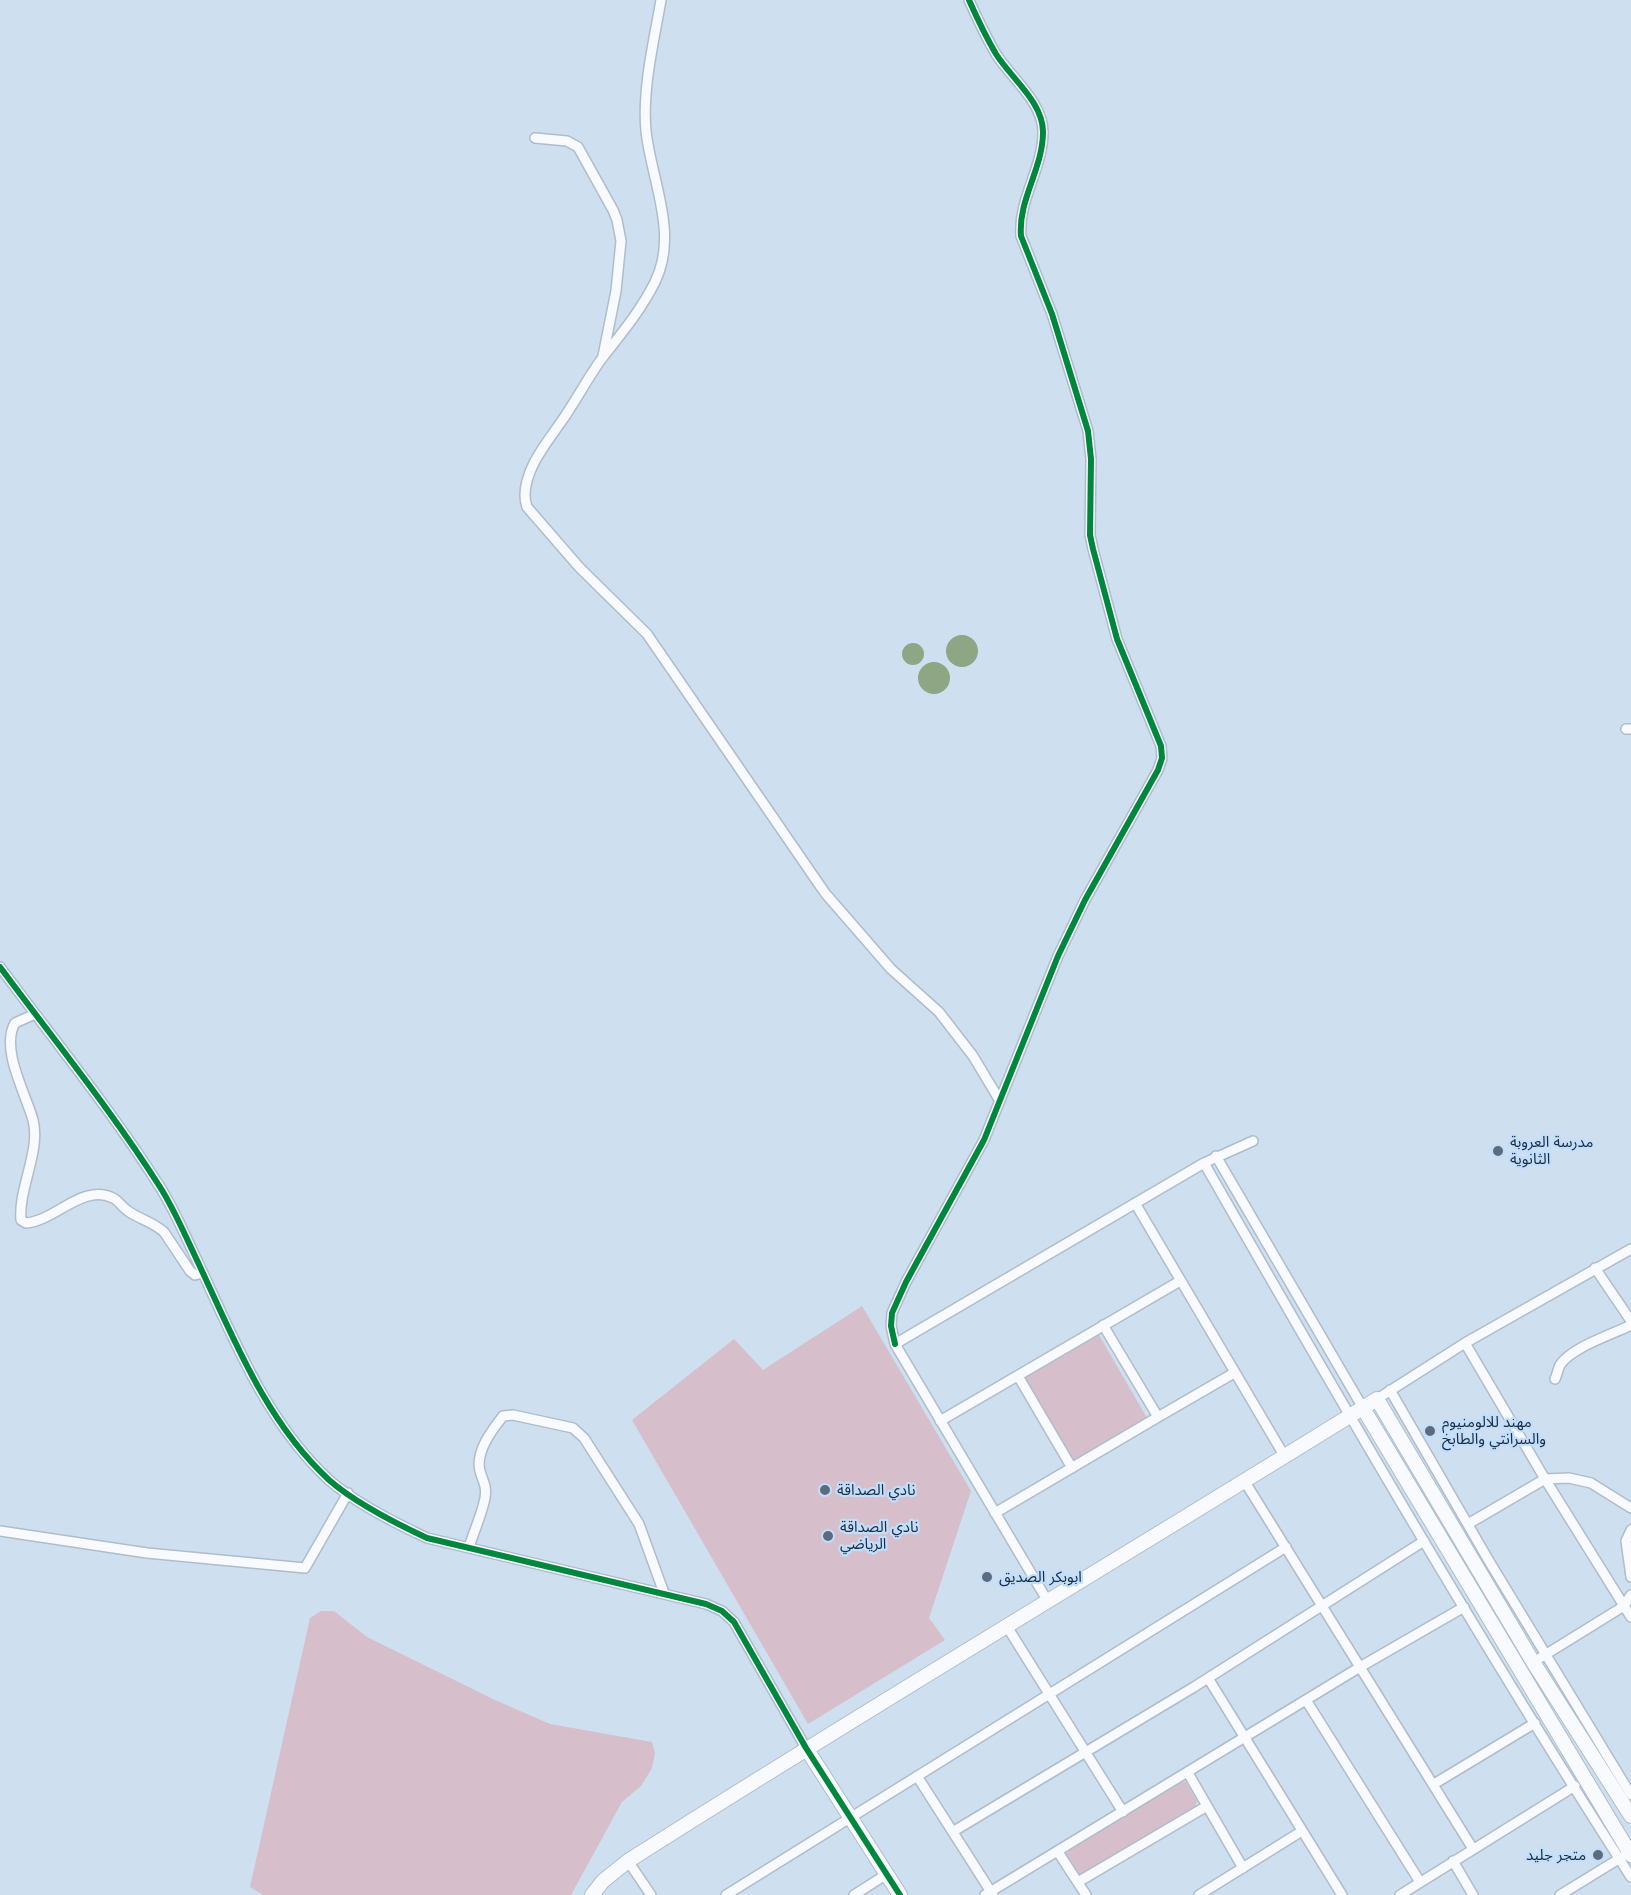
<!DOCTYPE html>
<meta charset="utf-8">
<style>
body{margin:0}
canvas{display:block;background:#cedff0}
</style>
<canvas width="1631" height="1895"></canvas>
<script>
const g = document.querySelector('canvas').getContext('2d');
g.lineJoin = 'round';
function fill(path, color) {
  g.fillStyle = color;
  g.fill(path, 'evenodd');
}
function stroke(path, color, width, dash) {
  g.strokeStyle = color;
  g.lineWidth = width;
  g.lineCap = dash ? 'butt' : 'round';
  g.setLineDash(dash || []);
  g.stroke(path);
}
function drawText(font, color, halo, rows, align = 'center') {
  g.font = font + ' Inter,"Noto Sans Arabic",sans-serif';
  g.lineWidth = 4.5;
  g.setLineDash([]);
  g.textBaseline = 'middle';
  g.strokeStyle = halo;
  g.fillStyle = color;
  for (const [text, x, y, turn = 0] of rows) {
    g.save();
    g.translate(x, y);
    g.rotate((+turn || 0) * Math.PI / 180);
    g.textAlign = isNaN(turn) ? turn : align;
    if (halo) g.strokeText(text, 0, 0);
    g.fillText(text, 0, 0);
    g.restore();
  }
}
const green = new Path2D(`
 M862,1306L971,1491L929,1618L945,1640L808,1724L632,1420L734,1339L763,1370Z
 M1099,1335L1147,1418L1073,1462L1025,1378Z
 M321,1611H334L367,1637L495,1700L550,1724L652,1742L655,1753L652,1768L641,1786L622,1802L571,1895H263L250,1887L310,1618Z
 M1180,1782H1186L1197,1801L1195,1808L1081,1877H1076L1065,1859L1066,1854L1072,1848Z`);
const water = new Path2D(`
 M946 651a16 16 0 1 1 32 0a16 16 0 1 1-32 0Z
 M902 654a11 11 0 1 1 22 0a11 11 0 1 1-22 0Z
 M918 678a16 16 0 1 1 32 0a16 16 0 1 1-32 0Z`);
const street = new Path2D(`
 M661,0C654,41 642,89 646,131C651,179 679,234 655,282C641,310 622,333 603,357C588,377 576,401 561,422C552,435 541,449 534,463C527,477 522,493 527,507L579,567L647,634L825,893L891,969L939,1012L973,1056L1000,1101
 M535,138L567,141L578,147L613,210L617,220L621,241L616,291L603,356
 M1626,729H1631
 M0,967C54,1040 112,1111 160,1187C174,1209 184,1233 195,1256C232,1334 264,1420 329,1480C353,1501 397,1524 427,1538L706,1604L722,1611L734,1622L806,1748
 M35,1014L15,1023C0,1049 26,1094 33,1120C41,1151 18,1189 21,1220L26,1223C55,1221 83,1183 113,1198C119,1201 122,1207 128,1211C139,1219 153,1222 164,1232L190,1271L195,1275L203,1273
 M1216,1156L1363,1408
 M1204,1163C1342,1404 1481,1644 1631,1877
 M1135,1203L1285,1457
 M1595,1268L1631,1321
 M1465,1343L1545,1479L1631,1617
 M895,1344L891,1326L892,1313L906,1282L984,1140L1058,956L1085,900L1158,770L1162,758L1161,746L1117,639L1093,549L1090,535L1091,459L1088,431L1052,314L1021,236C1018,199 1043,169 1043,132C1043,102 1011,78 996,54C986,37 977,18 969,0
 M1018,1376L1072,1468
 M1555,1379C1557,1375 1558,1369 1560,1365C1572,1347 1611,1335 1631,1325
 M1390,1390L1489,1561L1631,1795
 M1377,1399L1465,1343L1631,1249
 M1158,1417L1234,1373
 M940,1421L1180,1281
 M1245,1482L1473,1849
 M995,1513L1158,1417L1103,1325
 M1468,1524L1545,1479L1569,1478L1591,1483L1631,1508
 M1631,1530L1626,1541L1631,1577
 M0,1531L147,1553L305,1568L348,1493
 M469,1547C474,1531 482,1514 485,1498C487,1485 483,1482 480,1471C475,1452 492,1430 503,1416L513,1415L573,1428L584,1438L639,1524L664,1593
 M1047,1600L895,1344L1204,1163L1253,1141
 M1006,1625L1123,1812
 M1540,1658L1624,1606L1631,1595
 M1208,1678L1342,1895
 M1306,1700L1420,1882
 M1188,1773L1243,1868
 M917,1776L993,1895
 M1434,1784L1535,1723
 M954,1831L1194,1687L1424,1541
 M1058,1852L1086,1895
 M628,1861L651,1895
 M1453,1861L1473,1895
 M1078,1882L1207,1806
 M726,1895L1286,1547
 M854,1895L887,1874
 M985,1895L1360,1667L1464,1607
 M1199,1895L1302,1831
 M1400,1895L1575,1786
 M1560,1895L1622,1857`);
const secondary = new Path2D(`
 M1363,1408L1631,1855
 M806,1748L900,1895
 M592,1895L603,1881L628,1861C876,1703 1128,1554 1377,1399L1533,1662L1631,1816`);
const cycleway = new Path2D(`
 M0,967C54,1040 112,1111 160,1187C174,1209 184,1233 195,1256C232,1334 264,1420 329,1480C353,1501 397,1524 427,1538L706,1604L722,1611L734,1622L806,1748L900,1895
 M895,1344L891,1326L892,1313L906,1282L984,1140L1058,956L1085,900L1158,770L1162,758L1161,746L1117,639L1093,549L1090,535L1091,459L1088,431L1052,314L1021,236C1018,199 1043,169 1043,132C1043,102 1011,78 996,54C986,37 977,18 969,0`);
const markers = [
 [1498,1151,6,"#5d6c7c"],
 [1430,1431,6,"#5d6c7c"],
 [825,1490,6,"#5d6c7c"],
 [828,1536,6,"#5d6c7c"],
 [987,1577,6,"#5d6c7c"],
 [1598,1855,6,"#5d6c7c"]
];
const poiNames = [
 ["مدرسة العروبة",1510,1142],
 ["الثانوية",1510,1159],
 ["مهند للالومنيوم",1442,1422],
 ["والسرانتي والطابخ",1442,1439],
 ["نادي الصداقة",837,1490],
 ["نادي الصداقة",840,1527],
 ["الرياضي",840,1544],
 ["ابوبكر الصديق",999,1577],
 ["متجر جليد",1586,1855,"right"]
];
fill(green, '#d6bfca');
fill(water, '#8ea684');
stroke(street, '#aebdcc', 12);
stroke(secondary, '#aebdcc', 16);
stroke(street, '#f8fafd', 9);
stroke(secondary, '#f8fafd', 14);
stroke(cycleway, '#00873e', 6);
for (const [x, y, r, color] of markers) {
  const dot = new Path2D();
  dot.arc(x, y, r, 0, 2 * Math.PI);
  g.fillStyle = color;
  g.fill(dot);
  stroke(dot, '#c0defe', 2);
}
drawText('15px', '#202e3d', '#c0defe', poiNames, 'left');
</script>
